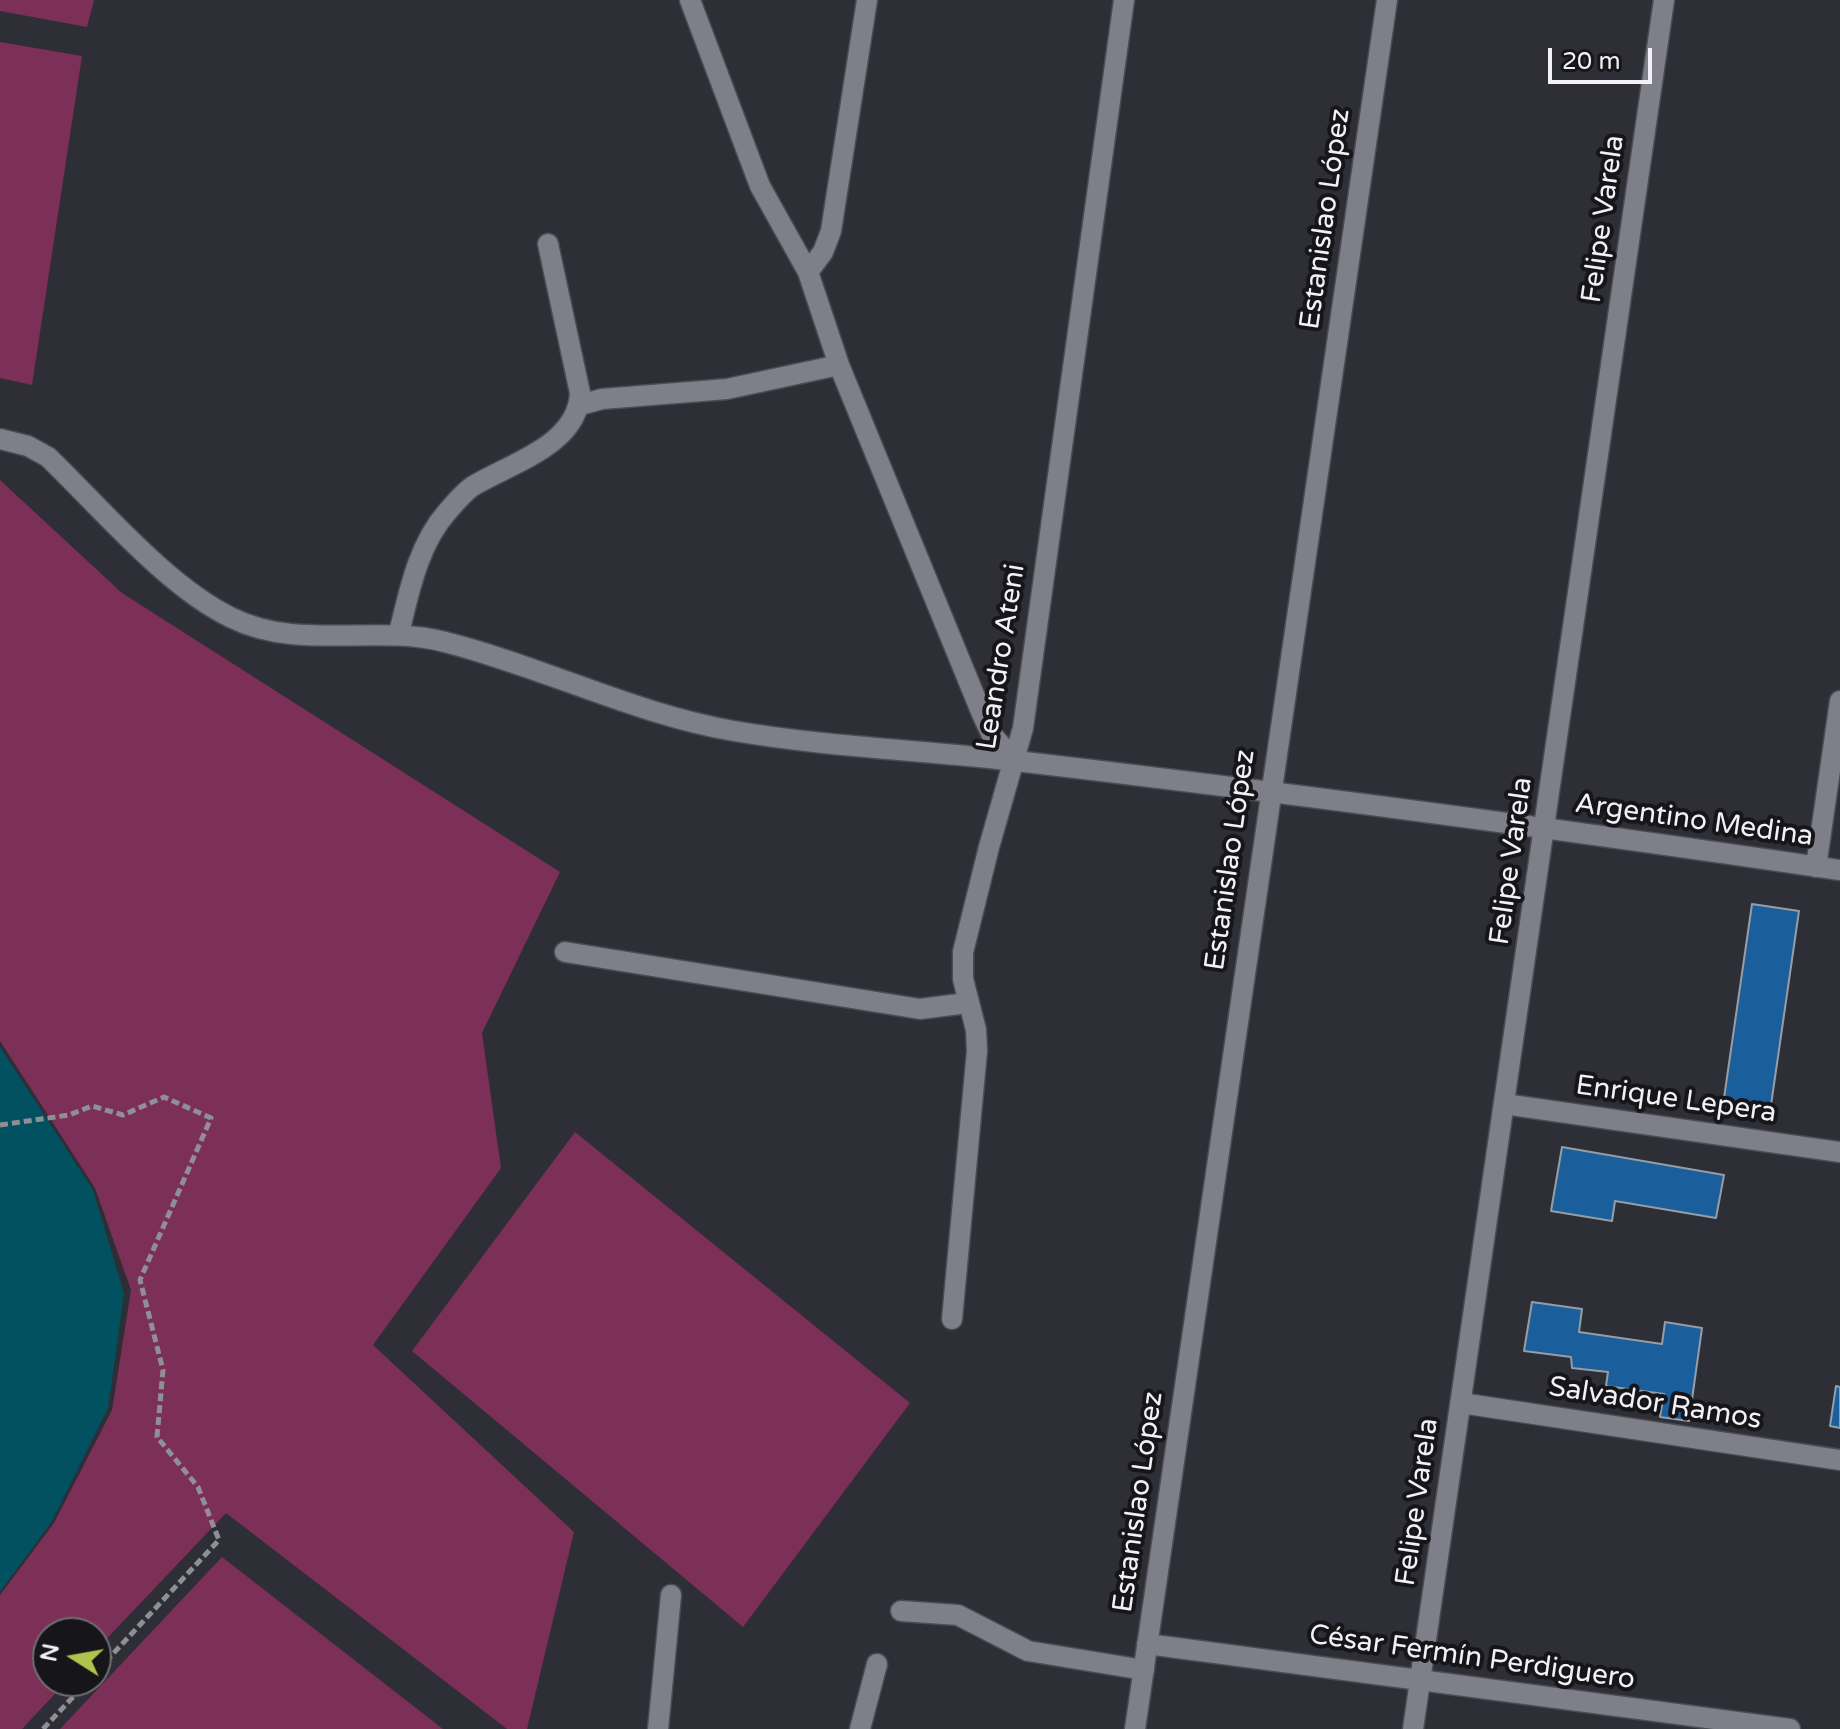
<!DOCTYPE html>
<meta charset="utf-8">
<style>
body{margin:0}
#map{position:relative;width:1840px;height:1729px;overflow:hidden;background:#2e2e36;font-family:"Varela Round",sans-serif}
canvas{display:block}
.north{position:absolute;left:32px;top:1617px;width:80px;height:80px;box-sizing:border-box;background:#16161a;border:2px solid #6e6e72;border-radius:50%;rotate:281deg;font-size:22px;font-weight:700;line-height:32px;text-align:center;color:#f1f1f7}
.north::after{content:'';display:block;margin:auto;width:28px;height:36px;background:#b2c34c;clip-path:polygon(50% 0,100% 100%,50% 72%,0 100%)}
.scale{position:absolute;left:1548px;top:48px;width:104px;height:36px;box-sizing:border-box;border:4px solid #f1f1f7;border-top:0;padding-left:10px;font-size:24px;line-height:28px;white-space:nowrap;color:#f1f1f7;-webkit-text-stroke:6px #16161a;paint-order:stroke}
</style>
<div id="map">
<canvas width="1840" height="1729"></canvas>
<div class="north">N</div>
<div class="scale">20 m</div>
</div>
<script>
const g = document.querySelector('canvas').getContext('2d');
g.lineJoin = 'round';
function fill(path, color) {
  g.fillStyle = color;
  g.fill(path, 'evenodd');
}
function stroke(path, color, width, dash) {
  g.strokeStyle = color;
  g.lineWidth = width;
  g.lineCap = dash ? 'butt' : 'round';
  g.setLineDash(dash || []);
  g.stroke(path);
}
function drawText(font, color, halo, rows, align = 'center') {
  g.font = font + ' "Varela Round",sans-serif';
  g.lineWidth = 8;
  g.setLineDash([]);
  g.textBaseline = 'middle';
  g.strokeStyle = halo;
  g.fillStyle = color;
  for (const [text, x, y, turn = 0] of rows) {
    g.save();
    g.translate(x, y);
    g.rotate((+turn || 0) * Math.PI / 180);
    g.textAlign = isNaN(turn) ? turn : align;
    if (halo) g.strokeText(text, 0, 0);
    g.fillText(text, 0, 0);
    g.restore();
  }
}
const green = new Path2D(`
 M0,0H94L87,27L0,11Z
 M0,42L82,56L32,385L0,378Z
 M0,480L122,593L560,872L482,1033L501,1168L373,1345L574,1532L527,1729H507L226,1513L96,1650V1633H48V1681H67L22,1729H0V1595L54,1523L112,1410L131,1290L95,1188L0,1041Z
 M575,1132L910,1403L743,1627L412,1351Z
 M222,1557L443,1729H60Z`);
const water = new Path2D(`
 M0,1047L93,1190L124,1294L108,1408L52,1521L0,1592Z`);
const building = new Path2D(`
 M1752,904L1799,911L1769,1119L1722,1112Z
 M1562,1147L1724,1175L1716,1218L1615,1201L1612,1221L1551,1211Z
 M1532,1302L1582,1309L1579,1332L1662,1344L1665,1322L1702,1328L1689,1421L1660,1417L1664,1394L1606,1386L1608,1372L1572,1368L1571,1357L1524,1351Z
 M1836,1386L1840,1387V1428L1830,1426Z`);
const path = new Path2D(`
 M0,1125L69,1115L92,1106L123,1115L164,1097L211,1118L140,1280L163,1370L157,1437L198,1487L219,1540L96,1672
 M43,1729L88,1681`);
const lane = new Path2D(`
 M901,1611L958,1615L1028,1651L1144,1670
 M860,1729L877,1664`);
const street = new Path2D(`
 M690,0L760,186L808,272L839,365L982,714L992,735L1015,761
 M808,272L823,252L831,231L867,0
 M580,405L602,399L727,389L839,365
 M0,439L28,446L48,457C101,508 167,587 232,618C299,651 374,624 445,642C543,667 635,714 734,731C827,747 923,750 1016,761C1291,793 1566,830 1840,870
 M399,633C409,592 418,545 447,512C454,504 464,492 473,486C511,463 578,445 580,393L548,244
 M1816,867L1840,701
 M565,952L920,1009L967,1003
 M1504,1104L1840,1152
 M952,1319L977,1051L976,1030L963,979V952L989,847L1023,728L1124,0
 M1461,1403L1840,1460
 M1147,1644L1790,1729
 M658,1729L671,1595
 M1135,1729L1387,0`);
const secondary = new Path2D(`
 M1413,1729L1664,0`);
const streetNames = [
 ["Estanislao López",1326,219,-82],
 ["Felipe Varela",1604,219,-82],
 ["Leandro Ateni",1002,657,-81],
 ["Argentino Medina",1694,821,8],
 ["Estanislao López",1231,860,-82],
 ["Felipe Varela",1512,861,-82],
 ["Enrique Lepera",1676,1100,8],
 ["Salvador Ramos",1655,1404,9],
 ["Estanislao López",1139,1502,-82],
 ["Felipe Varela",1418,1502,-82],
 ["César Fermín Perdiguero",1472,1658,8]
];
fill(green, '#7c2f57');
fill(water, '#015161');
fill(building, '#1b5e9c');
stroke(building, '#959da5', 2);
stroke(lane, '#4b4b52', 23);
stroke(street, '#4b4b52', 23);
stroke(secondary, '#4b4b52', 23);
stroke(path, '#8f8f96', 5, [8, 4]);
stroke(lane, '#7e7f89', 20);
stroke(street, '#7e7f89', 20);
stroke(secondary, '#7e7f89', 20);
drawText('28px', '#f1f1f7', '#16161a', streetNames);
</script>
